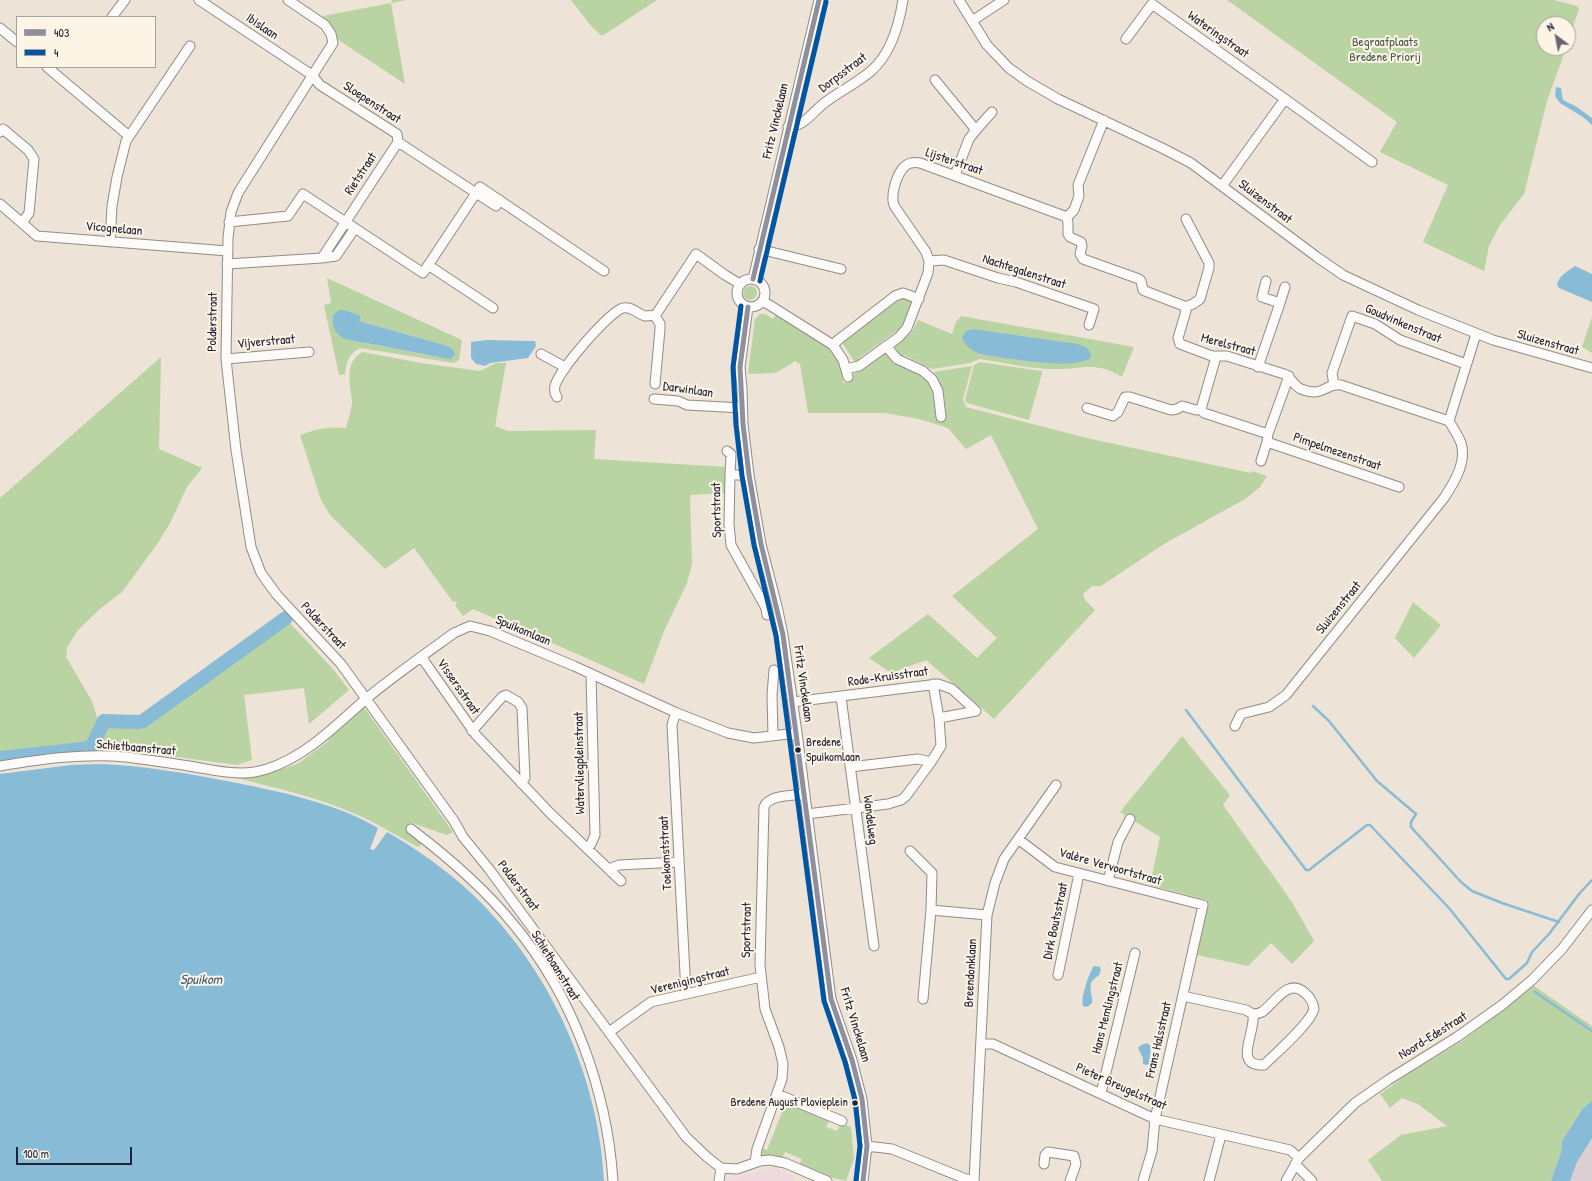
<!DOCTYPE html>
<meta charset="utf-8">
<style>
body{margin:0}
#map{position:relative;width:1592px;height:1181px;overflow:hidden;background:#ede3d6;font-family:"Patrick Hand",sans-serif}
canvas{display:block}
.legend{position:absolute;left:16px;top:16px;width:140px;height:52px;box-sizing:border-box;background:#fcf5e5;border:1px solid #a5a1a1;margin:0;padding:5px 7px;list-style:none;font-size:12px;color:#22223b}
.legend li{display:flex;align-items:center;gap:8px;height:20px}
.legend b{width:20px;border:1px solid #a5a1a1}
.north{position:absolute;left:1536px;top:16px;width:40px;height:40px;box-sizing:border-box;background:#fcf5e5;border:1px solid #a5a1a1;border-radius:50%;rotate:328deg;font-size:11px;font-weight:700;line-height:16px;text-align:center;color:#22223b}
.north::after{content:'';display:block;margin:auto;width:14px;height:18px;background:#696671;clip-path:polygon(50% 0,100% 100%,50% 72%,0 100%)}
.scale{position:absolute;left:16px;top:1147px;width:116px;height:18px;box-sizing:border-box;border:2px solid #22223b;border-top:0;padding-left:5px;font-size:12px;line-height:14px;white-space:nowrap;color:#22223b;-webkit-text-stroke:3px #fcf5e5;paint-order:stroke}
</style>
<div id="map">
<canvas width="1592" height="1181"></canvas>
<ul class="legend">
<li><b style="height:5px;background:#90909d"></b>403</li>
<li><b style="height:5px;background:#0056a4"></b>4</li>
</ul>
<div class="north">N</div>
<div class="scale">100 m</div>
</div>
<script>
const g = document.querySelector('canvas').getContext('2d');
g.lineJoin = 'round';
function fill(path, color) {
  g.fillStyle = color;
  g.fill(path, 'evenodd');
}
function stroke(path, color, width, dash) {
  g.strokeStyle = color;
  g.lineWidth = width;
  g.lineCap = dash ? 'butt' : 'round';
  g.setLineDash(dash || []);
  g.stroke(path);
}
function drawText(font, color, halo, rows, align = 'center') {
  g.font = font + ' "Patrick Hand",sans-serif';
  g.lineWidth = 4;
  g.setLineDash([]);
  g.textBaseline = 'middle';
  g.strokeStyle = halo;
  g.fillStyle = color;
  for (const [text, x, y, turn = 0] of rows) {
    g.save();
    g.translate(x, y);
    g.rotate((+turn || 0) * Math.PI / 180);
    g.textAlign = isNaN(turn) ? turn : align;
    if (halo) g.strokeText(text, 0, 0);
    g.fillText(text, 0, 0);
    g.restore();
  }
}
const built = new Path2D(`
 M773,1167L796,1176L793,1181H724Z`);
const industrial = new Path2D(`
 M1592,1138V1181H1570L1577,1162Z`);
const green = new Path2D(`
 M392,0H407L391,3L405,84L337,39L336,33L323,16L391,3Z
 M571,0H657L602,36L592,27Z
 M1227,0H1554L1577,6L1579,9L1568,41V24H1544V48H1566L1547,101L1524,194L1500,225L1489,246L1484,271L1423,242L1448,185L1380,152L1397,122Z
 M327,278L462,340L459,360L454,363L360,348C349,354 346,361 345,374L339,375L324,305L331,303ZM344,310L359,315L360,318L359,321L448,346L452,358L433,356L365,343Z
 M743 293a7 7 0 1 1 14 0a7 7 0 1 1-14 0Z
 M899,297L910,299L913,303L905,320L899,329L859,358L860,361L856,364L841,341L862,325L863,327L879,314L878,312Z
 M760,314H765L773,319L776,315C795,326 829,340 839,361C842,368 843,375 843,383L851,381L853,375L882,352L890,354L902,367L918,374L920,373L926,377L935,392L933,393L935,412L946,411L943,390L939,380L938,381L936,378L938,377L934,372L972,366L963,399L966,407L1091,439L1251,473L1252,471L1267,476L1260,487L1245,499L1164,544L1101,586H1092L1083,594L1085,600L1095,610L994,719L926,660L891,673L869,658L928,614L977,658L997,638L952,596L1038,529L991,435L966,449L948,428L919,419L885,413H808L800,364L795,361L776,373L748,374L755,319Z
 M961,316L1134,347L1122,377C1094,360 1082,370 1053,369C1030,369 1002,362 979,359L970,363L932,369L904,355L902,357L895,351V347L912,332L918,320L952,334L956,322Z
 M1592,317V353L1582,347Z
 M362,352L421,363L480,371L496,363H506L495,426L508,431L596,430L594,459L727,467L726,493L690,495L692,564L687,583L665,629L644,684L575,653L473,609L463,616L455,605L457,603L455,601L453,602L414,548L385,569L330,515L321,500L300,435C316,429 329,426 346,428C348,420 352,410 352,401C351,383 343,365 362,352Z
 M161,357L159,449L202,468L187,487L170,523L158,543L122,592L101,608L78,630L67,647L66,657L92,701L98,720L87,745L0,755V498Z
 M980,362L1041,371L1042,373L1029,420L967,403L965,400L974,365Z
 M1413,602L1441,625L1414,658L1395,638Z
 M286,619L333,669L349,690L309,724L304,688L244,695L252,760L237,765L124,750L94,748L104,721L137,724L143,723Z
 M363,706L453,832L447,835L412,823L415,829L428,839L418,847C397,836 375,822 353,813C316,797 276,788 237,778L264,775L297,764L326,743L338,728Z
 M1182,736L1230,795L1223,805L1292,902L1314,941L1292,964L1271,943L1248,966L1197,955L1207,900L1150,885L1160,837L1120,812Z
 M1534,986L1592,1026V1101L1583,1108L1562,1141L1561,1152L1551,1181H1382L1368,1160L1401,1135L1447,1126L1418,1104L1402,1098L1390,1108L1380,1094L1405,1076L1461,1042Z
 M786,1102L829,1121L826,1127L837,1131L841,1123L851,1127L854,1159L846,1181L825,1176L799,1165L802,1159L785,1152L782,1158L763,1156L761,1153V1148L767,1150Z`);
const water = new Path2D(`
 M1556,87L1561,88L1563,100L1577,107L1592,118V125L1583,117L1560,103L1555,96Z
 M1575,266L1592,274V302L1559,288L1557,285C1559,275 1567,272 1575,266Z
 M339,310H344L359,315L361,318L359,321L448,346L453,350L455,354L452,358L449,359L345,339C334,333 332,327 333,315Z
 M973,329L1077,344C1086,347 1090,348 1091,357C1077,372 1001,357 980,354C971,350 966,347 962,338L966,331Z
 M487,340L530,341H535L536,346L528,358L490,363L485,366L476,364L471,358V342Z
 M101,764C147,766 191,774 237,783C282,792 338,804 378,828L370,849L374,850L387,832C417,849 445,869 470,892C548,965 599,1075 604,1181H0V774L71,765Z
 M1094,966L1100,967C1103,976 1095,976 1091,983C1089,989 1093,996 1092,1003L1087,1007L1083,1006C1080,1000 1089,972 1094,966Z
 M1147,1043L1151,1046L1149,1064L1146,1065L1143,1064V1058L1138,1048L1141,1045Z
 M1592,1101V1138L1577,1162L1570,1181H1551L1561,1152L1562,1141L1583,1108Z`);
const stream = new Path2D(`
 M1313,706L1329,721L1377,781L1416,814L1411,822V827L1461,882L1472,891L1502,903L1559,922
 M1186,710L1306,870H1309L1367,825H1370L1449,908L1506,979H1509L1527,963L1532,952L1549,934L1579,894L1592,880
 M1535,992L1592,1031`);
const river = new Path2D(`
 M0,758L91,748L104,721L139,722L143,721L286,618`);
const minor = new Path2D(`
 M199,0L312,75L320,85L397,134L398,142L496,206L500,200
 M288,0L325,25L331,34L333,43L238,193L231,212L228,238L226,359L236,450L251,547L261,573L277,595L341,664L454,821L463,837L489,869L686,1137L707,1157L721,1168L737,1169L760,1161L770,1160L785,1163L827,1181
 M959,0L987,45L1009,68L1027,81L1058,99L1162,148L1191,163L1317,257L1343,275L1418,310L1493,340L1592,368
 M112,17L125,0
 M972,21L1004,0
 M0,28L17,42
 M1126,39L1152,4L1285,99
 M47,67L129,136
 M935,80L976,130L992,112
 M1104,120L1078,185L1079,196L1074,210L1067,217L1068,224V234L1070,237L1081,242L1082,246L1080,254L1083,259L1139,279L1141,281L1143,290L1145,291L1184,306L1186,311L1178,338L1180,344L1212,356H1227L1284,374C1291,377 1293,385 1301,389C1325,398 1324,383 1341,385L1449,421
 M788,127C803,127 812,113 823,104C838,92 856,84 871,71C891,54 899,25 903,0
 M0,132L3,129L28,150L34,159L29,213L22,223
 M955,175L969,139L976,130
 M1222,186L1285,99L1372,162
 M0,204L37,236L228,251
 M229,222L288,216L303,194L423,273L480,187L604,271
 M110,242L112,206L117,177L126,141L190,46
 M759,249L841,269
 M322,258L336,256L355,228
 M929,261L944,260L998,278L1016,282L1094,309L1089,325
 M227,264L322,258L398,142
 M428,265L493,308
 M753,279L819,0
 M737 293a14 14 0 1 1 28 0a14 14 0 1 1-28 0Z
 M763,301L833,345L843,360L848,377
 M1280,303L1285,287
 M748,307L740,367L742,389L743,424L749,475L761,544L777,606L783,635L797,733L831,999L852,1060L862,1099L867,1146L863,1181
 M1185,307L1193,304L1200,299L1209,268V263L1186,219
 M655,316L696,254L725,275L740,284
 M833,345L838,340L895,296L903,293L919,299
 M886,346L897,359L923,371L932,379L938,391L941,417
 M541,354L565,367
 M1216,357L1201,409L1204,413L1268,434
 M226,359L309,352
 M1258,367L1280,303L1262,297L1266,281
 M846,369L859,366L899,337L907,328L928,273L929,261L926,252L895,207C889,197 897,173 905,166C910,162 915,162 920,163L1067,217
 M1334,385L1332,373L1352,316L1375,324L1400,340L1466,364
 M557,397C555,394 554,390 555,386C558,371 609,312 623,308C632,306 637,314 645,316C648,316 652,315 655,316L660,324V329L655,384
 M654,399L678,401L687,405L742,408
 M1087,408L1113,416L1118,412L1125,397H1130L1171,410L1177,409L1182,406L1196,410L1201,409
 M1449,421L1476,334
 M1267,442L1399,487
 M727,451L731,454L730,475
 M1261,461L1267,442L1268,434L1289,376
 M749,475H730L729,524L731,545L766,608L767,615
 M422,658L476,735L550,813L621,881
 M933,684L939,718L976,711
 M841,697L874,946
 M793,702L938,684L952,689L976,711
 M677,713L674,718L672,725L686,993
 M1235,726L1241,714L1269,707L1286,695L1444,498C1454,483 1467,462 1461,443C1458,435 1453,428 1449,421
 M472,731L502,697L506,695L518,702L522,708L525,778L521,783
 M773,736L772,695L774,670
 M0,766C42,759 84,753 126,757C149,760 172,763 195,767C219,771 243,777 267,769C307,756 336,725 367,698C395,675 425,654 454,633L470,626L490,631L574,666L677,713L728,733L754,738L797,733
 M850,767L918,759L931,762L941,746L939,718
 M807,814L888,804L901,800L906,796L931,762
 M411,829C448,857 485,889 514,925C573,996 607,1090 613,1181
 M1018,839L1055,867L1203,905L1155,1119L1152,1151L1143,1181
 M587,848L591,844L595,835L591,674
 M910,851L932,873L931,910L923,999
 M609,869L619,865L679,862
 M1108,881L1118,842L1130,819
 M931,910L987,915
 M1058,975L1079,874
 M1183,996L1246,1010L1253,1014C1256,1033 1232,1066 1264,1065C1276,1053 1310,1024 1314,1009C1313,1002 1310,997 1305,993C1288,977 1275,1003 1262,1012C1260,1013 1256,1014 1253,1014
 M609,1032L651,1002L761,977
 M981,1044H993L1155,1119L1290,1150L1299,1158
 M1101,1093L1135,953
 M777,1094L842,1121
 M867,1146L892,1149L966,1179L974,1180
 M755,1162L757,1149L782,1079L783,1064L779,1047L765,1009L760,965L764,807C769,794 793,796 805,794
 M1044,1164L1045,1155L1048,1152L1074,1156L1076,1164L1070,1181
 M1295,1164L1312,1181
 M719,1181L721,1168
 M974,1181L987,915L995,883L1004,859L1056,785
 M1209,1181L1221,1135
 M1286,1181L1299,1158L1355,1103L1388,1080L1457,1037L1502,1005L1532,980L1562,949L1592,910`);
const bus1 = new Path2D(`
 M753,279L819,0
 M748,307L740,367L743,424L749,475L761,544L783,635L831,999L852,1060L862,1099L867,1146L863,1181`);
const bus2 = new Path2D(`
 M760,281L826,2
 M741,306L733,367L736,425L742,476L754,545L776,636L824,1001L845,1062L855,1100L860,1146L856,1180`);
const markers = [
 [798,750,3.5,"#22223b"],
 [855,1103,3.5,"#22223b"]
];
const busNames = [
 ["Bredene",806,743],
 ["Spuikomlaan",806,758],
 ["Bredene August Plovieplein",848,1103,"right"]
];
const streetNames = [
 ["Ibislaan",262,27,34],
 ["Wateringstraat",1218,35,35],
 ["Dorpsstraat",843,73,-37],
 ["Sloepenstraat",372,103,33],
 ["Fritz Vinckelaan",776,121,-77],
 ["Lijsterstraat",954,162,19],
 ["Rietstraat",361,174,-57],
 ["Sluizenstraat",1265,202,37],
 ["Vicognelaan",114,229,5],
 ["Nachtegalenstraat",1024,272,18],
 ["Polderstraat",213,322,-89],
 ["Goudvinkenstraat",1403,324,23],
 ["Vijverstraat",266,342,-5],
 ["Sluizenstraat",1548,343,16],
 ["Merelstraat",1228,345,15],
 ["Darwinlaan",688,390,8],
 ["Pimpelmezenstraat",1337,452,19],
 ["Sportstraat",717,510,-91],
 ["Sluizenstraat",1339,608,-51],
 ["Polderstraat",323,626,47],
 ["Spuikomlaan",523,631,23],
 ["Rode-Kruisstraat",888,677,-8],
 ["Fritz Vinckelaan",803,684,82],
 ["Vissersstraat",458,687,55],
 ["Schietbaanstraat",136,748,5],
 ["Watervliegpleinstraat",580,763,-91],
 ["Wandelweg",870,820,83],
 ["Toekomststraat",666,853,-93],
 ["Valère Vervoortstraat",1110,867,16],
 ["Polderstraat",518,886,53],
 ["Dirk Boutsstraat",1056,921,-78],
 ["Sportstraat",747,930,-89],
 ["Schietbaanstraat",555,966,58],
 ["Breendonklaan",971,973,-87],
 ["Verenigingstraat",690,981,-14],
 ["Hans Memlingstraat",1108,1008,-76],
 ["Fritz Vinckelaan",855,1025,73],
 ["Noord-Edestraat",1433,1036,-32],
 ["Frans Halsstraat",1159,1040,-77],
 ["Pieter Breugelstraat",1121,1087,24]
];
const parkNames = [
 ["Begraafplaats",1385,43],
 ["Bredene Priorij",1385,58]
];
const waterNames = [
 ["Spuikom",201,980]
];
fill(built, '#efd9de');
fill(industrial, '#dccfd3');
fill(green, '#bad3a2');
fill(water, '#88bcd6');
stroke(stream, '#88bcd6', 2.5);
stroke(river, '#88bcd6', 14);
stroke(minor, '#918c8a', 11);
stroke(minor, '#fcfbf9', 9);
stroke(bus1, '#90909d', 5);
stroke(bus2, '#0056a4', 5);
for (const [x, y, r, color] of markers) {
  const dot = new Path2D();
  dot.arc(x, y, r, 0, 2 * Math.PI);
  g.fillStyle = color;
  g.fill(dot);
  stroke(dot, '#fcf5e5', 1.5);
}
drawText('12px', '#22223b', '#fcf5e5', busNames, 'left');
drawText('13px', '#22223b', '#fcf5e5', streetNames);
drawText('13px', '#495b50', '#fcf5e5', parkNames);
drawText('italic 14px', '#395979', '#fcf5e5', waterNames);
</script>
